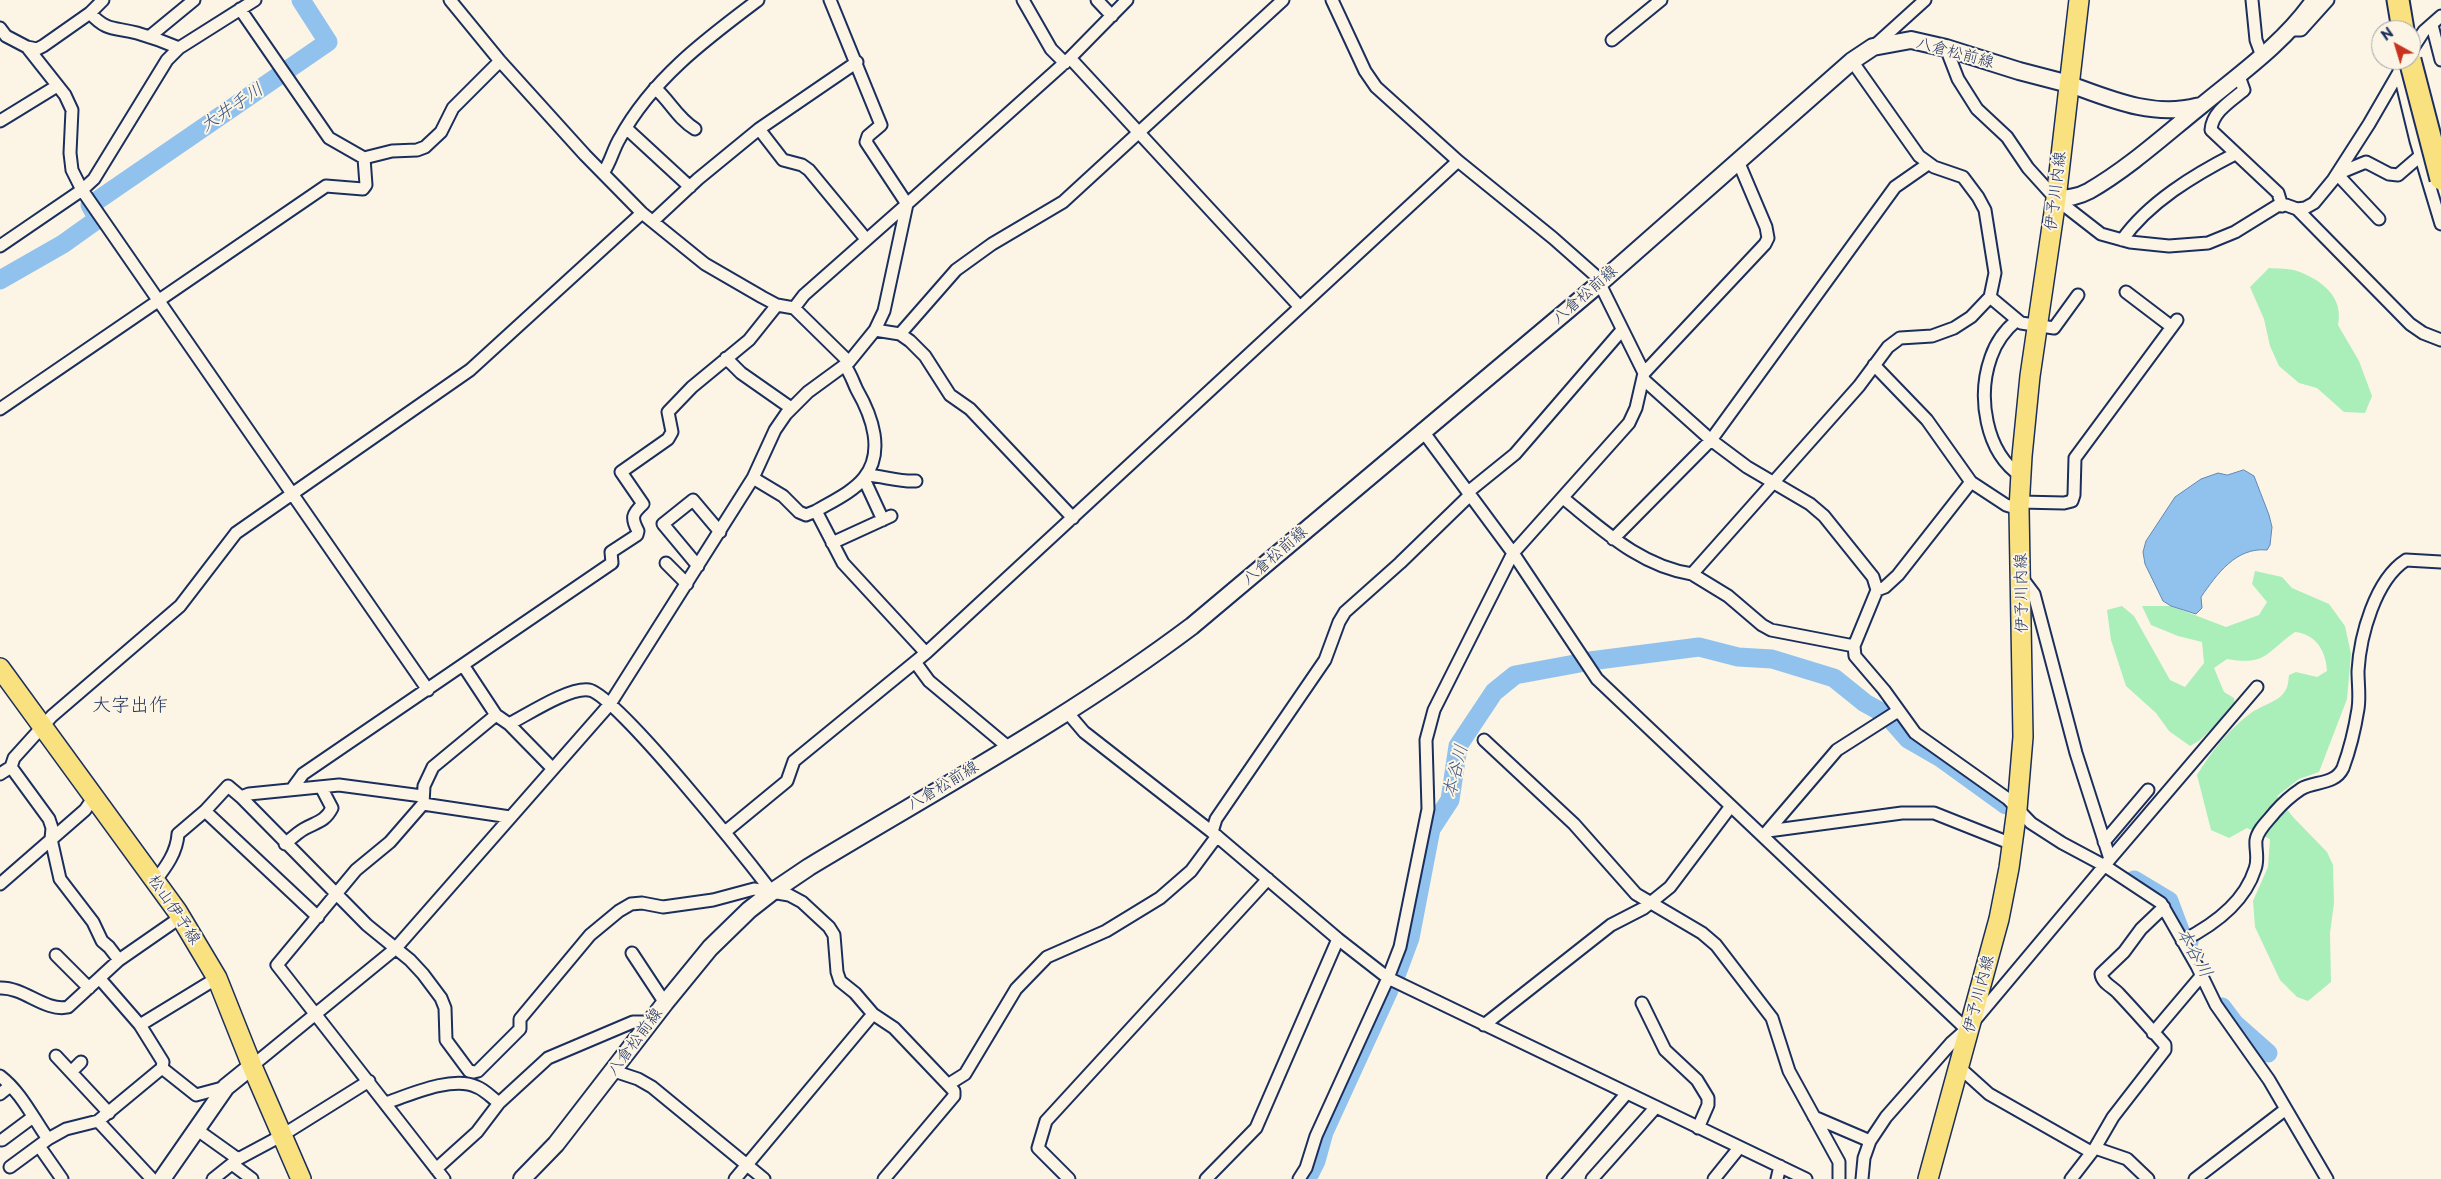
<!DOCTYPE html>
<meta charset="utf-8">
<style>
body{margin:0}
#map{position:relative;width:2441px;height:1179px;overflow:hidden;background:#fcf5e5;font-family:"Playpen Sans",sans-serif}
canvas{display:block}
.north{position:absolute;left:2371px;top:20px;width:50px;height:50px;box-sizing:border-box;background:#fcf5e5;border:1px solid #a2a6af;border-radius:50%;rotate:321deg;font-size:14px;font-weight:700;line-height:20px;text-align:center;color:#1b2f5e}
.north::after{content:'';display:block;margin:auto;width:18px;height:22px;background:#c8321e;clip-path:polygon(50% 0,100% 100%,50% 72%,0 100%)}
</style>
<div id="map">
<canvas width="2441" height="1179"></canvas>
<div class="north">N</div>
</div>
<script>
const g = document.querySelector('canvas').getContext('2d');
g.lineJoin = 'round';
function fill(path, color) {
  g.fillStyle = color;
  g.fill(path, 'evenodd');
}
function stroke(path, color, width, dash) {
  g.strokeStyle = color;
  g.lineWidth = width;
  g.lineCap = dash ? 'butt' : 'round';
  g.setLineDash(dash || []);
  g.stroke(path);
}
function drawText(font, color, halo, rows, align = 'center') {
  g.font = font + ' "Playpen Sans","Klee One",sans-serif';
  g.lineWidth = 4;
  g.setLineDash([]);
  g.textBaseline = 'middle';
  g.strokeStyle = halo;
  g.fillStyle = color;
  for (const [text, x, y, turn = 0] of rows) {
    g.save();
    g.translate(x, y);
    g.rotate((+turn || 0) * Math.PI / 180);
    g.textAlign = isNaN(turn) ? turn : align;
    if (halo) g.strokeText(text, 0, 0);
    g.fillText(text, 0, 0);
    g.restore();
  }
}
const green = new Path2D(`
 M2269,268C2278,269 2289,268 2297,271C2322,280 2344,297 2338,325L2359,361L2372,396L2365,413L2344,412L2317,388L2299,383L2279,366L2270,346L2264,319L2250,287Z
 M2255,571L2282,577L2292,588L2329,604L2345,626L2351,654L2347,699L2319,772L2299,779L2277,796L2293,817L2327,852L2333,865L2334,903L2330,933L2331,982L2308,1001L2297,997L2280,980L2255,927L2253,901L2268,867L2270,839L2247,828L2229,838L2211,830L2197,775C2210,753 2230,728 2251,713C2259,707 2275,702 2281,696C2288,689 2288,684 2289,675L2296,672L2317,677L2327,671C2326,651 2316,634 2295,632C2266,652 2267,666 2227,659L2214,668L2224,692L2234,698L2235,706L2200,740L2190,746L2169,731L2156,713L2126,686L2111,640L2107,610L2122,606L2134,616L2170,680L2185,687L2204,663L2202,642L2178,636L2151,625L2142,606H2171L2226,627L2259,615L2267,602L2252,584Z`);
const water = new Path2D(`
 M2244,470L2254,476L2269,515L2272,527L2270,545L2267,550C2236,547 2217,574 2201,597L2202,608L2196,614L2171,606L2163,601L2145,564L2143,552L2146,541L2175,497L2201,479L2218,473L2227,475Z`);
const river = new Path2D(`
 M95,202L328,42L301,0
 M0,280L63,244L98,219L90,205
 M1590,661L1699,647L1738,657L1772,659L1834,678L1865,703L1885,714
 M1893,722L1908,739L1941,758L2006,805
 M2134,880L2169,901L2181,933L2189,942
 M1397,973L1410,938L1431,829L1450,800L1458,746L1494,692L1515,675L1580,663
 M2222,1007L2234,1023L2268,1053
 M1307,1179L1316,1161L1324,1132L1389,990`);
const minor = new Path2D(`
 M450,0L500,61L585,155L642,213L705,264L762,297L777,305L794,308L849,362
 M1023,0L1051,49L1065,63
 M1097,0L1112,16
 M2252,0L2256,40L2262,56
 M240,9L329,138L364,158
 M90,13C107,32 115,27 137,33C151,37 165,42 179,48
 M2432,25L2441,60
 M0,28L6,36L27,47L65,95L72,110L70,153L72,170L82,190L428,690
 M2290,30H2301L2328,0
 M149,37L194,0
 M1612,40L1661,0
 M27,47L37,49L43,46L90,13L103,0
 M1873,47L1925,0
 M1946,48L1958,79L1977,109L2007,137L2028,168L2056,199L2101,234L2130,242L2169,246L2208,243L2235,232L2277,206L2286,205L2297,209L2305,208L2314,203L2333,180L2369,124L2406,60
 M2411,51L2424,31L2441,16
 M1070,58L1299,306
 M1852,61L1919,156L1934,167L1963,177L1978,197L1985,210L1995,273L1990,297L1971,317L1954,328L1932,336L1900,338L1888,347L1859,386L1692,574L1728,596L1762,625L1771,630L1854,646
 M2399,71L2416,141L2441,224
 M2239,76L2244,90C2231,101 2212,112 2211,130L2278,193L2282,206
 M655,88C670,101 677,118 695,129
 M0,121L57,86
 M626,128L690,187
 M759,129L783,160L802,165L809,170L866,239
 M603,173C611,162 613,149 620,138C652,79 706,39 758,0
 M2297,209L2410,324L2423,333L2441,340
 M2379,219L2337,174L2366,162L2389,174L2398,175L2420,156
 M653,221L698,179L759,129L857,62
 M2122,240C2149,202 2194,175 2235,154
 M0,246L82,190L94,179L167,60L179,48L255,0
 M2126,292L2172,327
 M1990,297L2021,323L2054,328L2078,295
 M794,308L804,295L907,204L866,142L868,136L881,125L830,0
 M2017,320C2005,330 1996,342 1991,357C1977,396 1985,452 2021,476
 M875,330L900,334L910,341L925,356L950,395L970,409L1073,518
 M900,334L956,270L992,244L1063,202L1283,0
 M726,358L741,373L791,408
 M1874,365L1927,420L1971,482L2006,505L2019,509
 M1644,373L1765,244L1768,238L1766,227L1738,161
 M1643,379L1711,440L1747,467L1810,504L1824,516L1873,577L1877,590L1854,646L1855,656L1884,690L1915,733L2008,799L2031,823L2062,843L2105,866L2161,903L2197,966L2216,1005L2269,1080L2327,1179
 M0,409L326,186L363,189L366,185L364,158L392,151L417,150L425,147L441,132L453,108L500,61
 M1422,430L1513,553L1597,679L1962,1025L1970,1026
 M866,475C884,476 898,482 916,481
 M753,478L783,496L799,512L806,515L816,511L843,563L926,653
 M864,479L883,520
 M1468,492L1515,454L1622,330
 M1563,498C1603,530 1640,566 1692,574
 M2020,502L2064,503L2072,501L2074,495L2075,458L2177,320
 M816,511C831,502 853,492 864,478C885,452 872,416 857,390C853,382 851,374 845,366
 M1613,539L1711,440L1895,187L1928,164
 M832,543L891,516
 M666,563L687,584
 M698,566L663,524L693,500L720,532
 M1877,590L1885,587L1898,575L1971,482
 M915,662L929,681L1008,747
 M463,665L496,715L509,724C527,715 569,687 589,690C615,693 749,862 772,892
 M1067,712L1084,732L1212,832L1338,939L1388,978L1806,1179
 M509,724L553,769
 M1484,740L1574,824L1636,894L1702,933L1716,945L1772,1018L1789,1071L1839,1162V1179
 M11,767L49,819L52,828L51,839L60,879L93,922L102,941L109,947L119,960
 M0,774L11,767L14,758L52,716L180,606L236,533L470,370L642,213
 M292,789L303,774L612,563L611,552L637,535L638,531C631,518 632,514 643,504L621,472L668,439L672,432L668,412L692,387L749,340L777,305
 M241,797L367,925L410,960L423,974L441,998L445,1008L446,1040L469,1071L474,1072L478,1071L520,1029V1019L590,935L619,911L631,904L642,903L663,907L713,900L754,889L789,895L802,902L829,927L834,935L837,972L840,981L855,993L873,1014L735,1179
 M423,804L510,817
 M205,811L318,917
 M1768,831L1902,813H1934L2012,844
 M725,832L787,781L794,761L926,653L1458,161
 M1212,832L1216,819L1325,660L1339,622L1345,612L1400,563L1470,495
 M1766,833L1837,750L1898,711
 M2104,842L2148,790
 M285,844C291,839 297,833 304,829C316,822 325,822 332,808L321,787
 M2110,859L2257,687
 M155,881C166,867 177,852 178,834L205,811L228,786L241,797L249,794L339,785L422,796
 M0,884L85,810L94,797
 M2182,941C2212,926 2244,904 2255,869C2259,859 2255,849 2256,840C2258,829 2269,820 2275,812C2282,804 2292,795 2301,789C2314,781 2335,785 2343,768C2350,749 2355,728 2358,709C2360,697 2358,684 2358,671C2360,636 2375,580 2406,560L2441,562
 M632,953L665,1003
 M56,955L89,988
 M0,988C24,987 45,1012 68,1007L119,960L181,917
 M1642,1003L1665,1050L1697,1080L1708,1098V1105L1698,1128
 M873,1014L894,1028L954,1091V1096L884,1179
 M140,1025L217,978
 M1484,1025L1611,925L1644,908L1670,887L1731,806
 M2153,1033L2202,975
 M56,1056L109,1113
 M252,1066L395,949L610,704L753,478L775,430L786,414L808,392L849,362L875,330L884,311L907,204L1070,58L1127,0
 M1959,1067L1989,1094L2091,1152
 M162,1068L196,1095L226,1087
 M614,1071L638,1079L652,1087L764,1179
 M71,1072L81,1062
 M0,1076C21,1092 33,1118 48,1139L66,1129L98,1121L152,1179
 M949,1084L965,1074L1016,989L1047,957L1106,931L1160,898L1191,871L1217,836
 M0,1094L10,1086
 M386,1103C409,1095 453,1075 477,1087C485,1090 492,1098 499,1103
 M1814,1117L1870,1141
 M98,1121L162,1068L163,1062L140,1025L100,979
 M196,1129L238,1159
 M2,1140L33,1117
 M39,1146L62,1179
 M2095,1148L2127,1159L2148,1179
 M232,1164L252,1179
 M10,1167L48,1139
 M436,1169L477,1132L499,1103L548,1058L633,1022H650
 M213,1179L238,1159L281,1136L369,1081
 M444,1179L277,965L356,870L390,842L423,804L424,786L433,767L496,715
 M1069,1179L1038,1148L1046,1121L1268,879
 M1206,1179L1256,1128L1338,939
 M1299,1179L1306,1168L1316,1136L1388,978L1400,947L1428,809L1426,740L1434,710L1513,553L1629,423L1636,408L1644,373L1596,276L1553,238L1458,161L1376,87L1365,71L1332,0
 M1553,1179L1627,1093
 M1592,1179L1656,1107
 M1714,1179L1739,1148
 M1777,1179L1780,1166
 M1862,1179L1864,1158L1870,1141L1886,1117L1952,1042L1970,1026L2110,859L2076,753L2034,594L2022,578
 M2071,1179L2095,1148L2113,1117L2165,1050V1045C2150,1028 2135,1011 2119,994C2113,987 2102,983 2101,974L2124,952L2141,929L2164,907
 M2195,1179L2286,1109`);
const tertiary = new Path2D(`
 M2069,84C2110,99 2153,118 2198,106
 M2056,199C2068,198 2078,197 2089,191C2129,168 2165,135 2201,106C2241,73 2284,43 2314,0`);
const secondary = new Path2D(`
 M162,1179L226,1087L252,1066
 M522,1179L556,1144L665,1003L710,948L749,910L772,892L809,867C938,789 1071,717 1192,626L1600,283L1852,61L1873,47L1911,40L1946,48L2019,71L2069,84`);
const primary = new Path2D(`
 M0,668L177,911L217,978L252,1066L301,1179
 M1928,1179L1999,919L2009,868L2017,809L2023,737L2019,509L2022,456L2030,376L2056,199L2079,0`);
const motorway = new Path2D(`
 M2398,0L2403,30`);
const motorwayBridge = new Path2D(`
 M2410,60L2441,179`);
const streetNames = [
 ["八倉松前線",1955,53,15],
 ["伊予川内線",2056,191,-83],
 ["八倉松前線",1585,295,-41],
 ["八倉松前線",1275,556,-41],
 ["伊予川内線",2022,593,-91],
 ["八倉松前線",943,786,-31],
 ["松山伊予線",174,910,56],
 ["伊予川内線",1979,994,-75],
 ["八倉松前線",635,1042,-53]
];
const waterNames = [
 ["大井手川",232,108,-34],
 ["本谷川",1456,771,-76],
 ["本谷川",2194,953,61]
];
const quarterNames = [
 ["大字出作",130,706]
];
fill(green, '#aaeeb9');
fill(water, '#91c2ed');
stroke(water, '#6287b4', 1);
stroke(river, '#91c2ed', 19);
stroke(minor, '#1b2f5e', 15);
stroke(tertiary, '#1b2f5e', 19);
stroke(secondary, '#1b2f5e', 20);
stroke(primary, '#1b2f5e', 22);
stroke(motorway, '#1b2f5e', 25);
stroke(minor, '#fcf5e5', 11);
stroke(tertiary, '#fcf5e5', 15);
stroke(secondary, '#fcf5e5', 16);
stroke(primary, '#fae180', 19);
stroke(motorway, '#fae180', 21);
stroke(motorwayBridge, '#1b2f5e', 25, []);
stroke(motorwayBridge, '#fae180', 21);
drawText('16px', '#1b2f5e', '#fcf5e5', streetNames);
drawText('italic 18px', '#385482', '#fcf5e5', waterNames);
drawText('19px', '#1b2f5e', '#fcf5e5', quarterNames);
</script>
